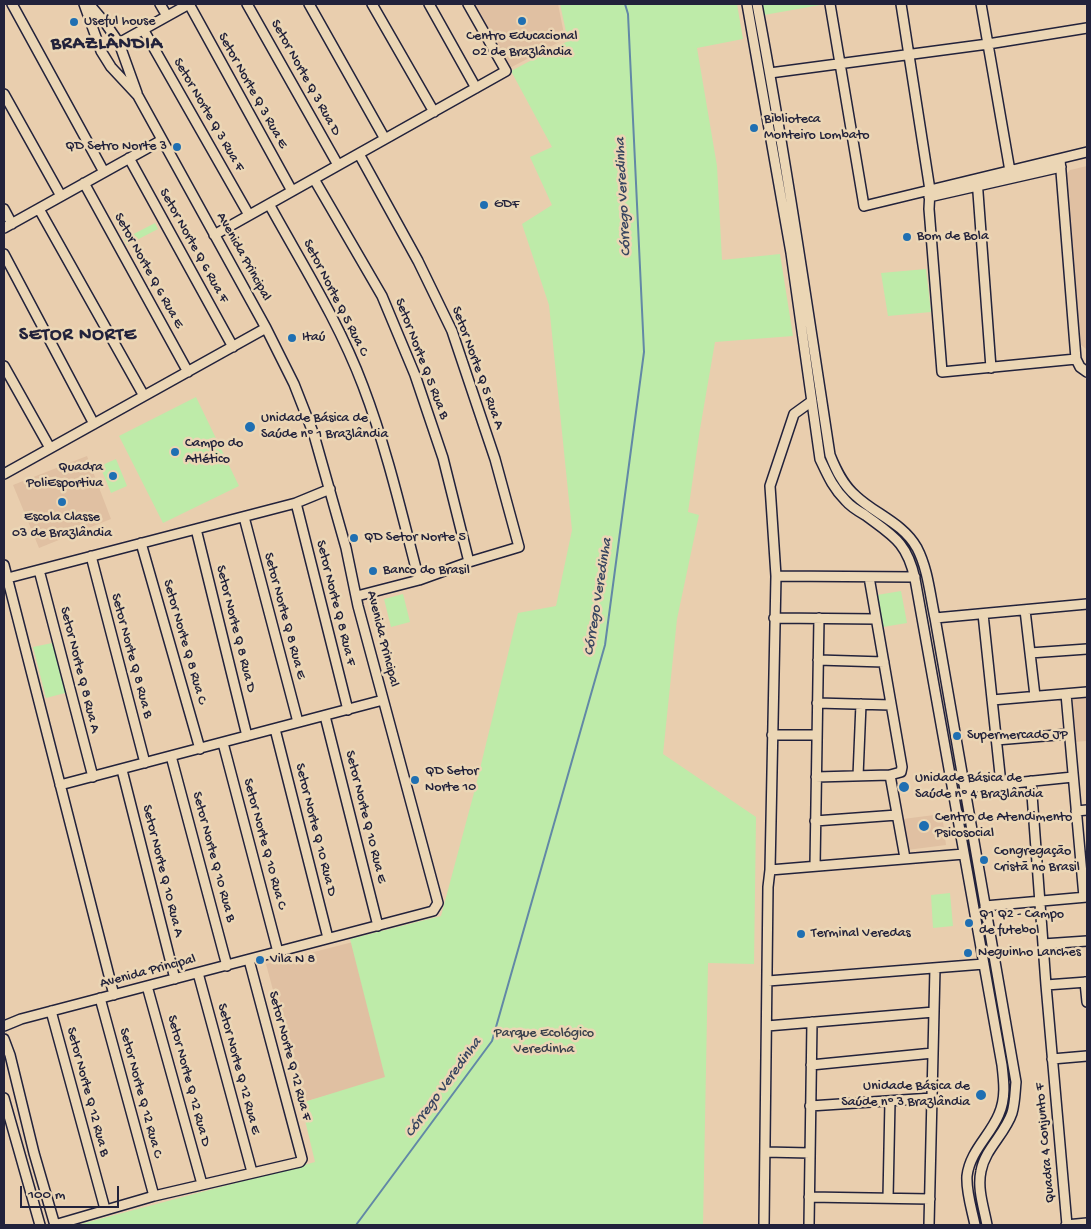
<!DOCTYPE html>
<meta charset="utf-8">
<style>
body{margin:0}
#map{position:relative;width:1091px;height:1229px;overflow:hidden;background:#e9ceae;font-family:"Gochi Hand",sans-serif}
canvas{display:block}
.frame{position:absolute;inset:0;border:5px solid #22223b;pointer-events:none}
.scale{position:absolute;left:20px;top:1186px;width:99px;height:22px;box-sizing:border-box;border:2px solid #22223b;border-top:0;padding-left:6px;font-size:15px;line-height:18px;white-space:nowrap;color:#22223b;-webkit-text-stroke:4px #ebd6b5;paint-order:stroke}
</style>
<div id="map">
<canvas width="1091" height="1229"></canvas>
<div class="frame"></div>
<div class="scale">100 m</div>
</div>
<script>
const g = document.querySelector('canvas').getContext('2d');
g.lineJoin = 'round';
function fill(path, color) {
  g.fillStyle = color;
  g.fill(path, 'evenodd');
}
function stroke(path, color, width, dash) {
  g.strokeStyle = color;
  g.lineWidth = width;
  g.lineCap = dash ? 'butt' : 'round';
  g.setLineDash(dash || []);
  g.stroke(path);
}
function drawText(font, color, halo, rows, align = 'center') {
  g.font = font + ' "Gochi Hand",sans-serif';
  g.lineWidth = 5;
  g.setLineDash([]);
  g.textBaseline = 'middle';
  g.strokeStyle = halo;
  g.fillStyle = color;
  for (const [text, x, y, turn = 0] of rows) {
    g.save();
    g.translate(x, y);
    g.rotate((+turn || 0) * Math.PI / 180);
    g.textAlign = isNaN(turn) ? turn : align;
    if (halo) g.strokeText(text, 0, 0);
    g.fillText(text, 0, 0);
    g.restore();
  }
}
const built = new Path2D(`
 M473,4H558L565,39L508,69Z
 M1087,166V349H1086L1081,345L1065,176L1070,170Z
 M87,456L111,519L39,548L13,485Z
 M1087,695V741L1073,742L1069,697Z
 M942,814L946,845L907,850L903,819Z
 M353,942L389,1079L303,1102L266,964Z`);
const green = new Path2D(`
 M560,4H737L743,39L697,48L717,166L722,260L780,254L793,336L715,342L700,429L688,512L699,515L677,619L663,754L756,817L754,964L708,963L703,1225H77L315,1162L301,1103L385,1077L350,939L441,916L475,789L518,613L556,606L572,530L549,305L522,224L552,205L530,157L552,147L511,71L568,41Z
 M762,4H826L764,15Z
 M155,223L158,229L127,245L124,239Z
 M926,269L931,312L888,316L881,273Z
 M196,397L239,486L163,523L119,436Z
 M116,459L127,486L111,493L100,466Z
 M901,591L907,623L883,627L877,595Z
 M403,594L410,622L391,627L384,599Z
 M57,642L69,692L46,698L33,647Z
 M950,893L953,926L933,928L931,895Z`);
const stream = new Path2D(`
 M356,1225L492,1041L605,645L644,352L628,14L625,4`);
const minor = new Path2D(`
 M12,4L104,172
 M89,4L106,24L119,43L137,93
 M160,4L167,16
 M189,4L292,191
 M247,4L338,165
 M309,4L385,139
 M372,4L434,112
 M429,4L476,88
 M747,4L791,253L820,459C828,476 833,488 846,501C851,507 858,511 865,515C893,536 907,542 915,579L1002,1065C1004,1082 1006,1098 999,1114C990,1136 970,1151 967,1176C966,1192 972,1210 975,1225
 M757,4C785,153 807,304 830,455C836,470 843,485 856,496C875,514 903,523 917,548C928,569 930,595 935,618L1016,1082C1015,1092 1015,1103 1012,1113C1005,1134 985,1149 981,1171C977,1189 984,1208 987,1225
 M830,4L864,206L1087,152
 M901,4L930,190L929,209L942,372L1076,359L1060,159
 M981,4L1010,171L1014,177
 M143,29L249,215
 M119,43L189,4
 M770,73L988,44L1087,28
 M4,94L61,196
 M129,158L233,347
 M314,179L382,296L415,375L443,458L469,562
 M977,179L991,368
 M84,183L188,372
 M929,197L1061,167
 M269,204C302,264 339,322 363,386C387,449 402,515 419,580
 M4,209L12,224
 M39,209L144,396
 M4,228L162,140
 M214,235L506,71L468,4
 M4,254L94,424
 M1076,359L1080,367L1087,372
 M4,366L50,448
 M4,474L266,328
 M296,503L348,710
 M244,517L298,722
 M196,529L247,736
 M141,543L200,749
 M91,556L145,763
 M4,565L114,995
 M39,570L93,777
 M776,576L915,577
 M4,579L296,503L330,489
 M357,596L419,580L469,562L519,547L495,459L452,331L418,261L359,154
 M1025,610L1035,696
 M983,614L1001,784
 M774,618L876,619
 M935,618L1087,604
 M1030,653L1087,649
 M818,660L884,662
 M1066,694L1084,897
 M992,700L1087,692
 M817,703L891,705
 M325,716L378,926
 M275,729L328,938
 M772,735H817
 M996,740L1069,734
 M223,743L278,952
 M171,756L227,966
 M122,770L175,979
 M890,775L905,858
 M858,776L861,704
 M816,777L890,775L901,772L902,767L869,577
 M1031,781L1046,985L1067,1225
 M60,785L383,700
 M965,788L1073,777
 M1076,811L1087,810
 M815,821L897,815
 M815,866L819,618
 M770,870L964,854
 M985,906L1087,897
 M1043,944L1087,941
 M198,973L252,1172
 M768,981L984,964
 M1085,982L1087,1002
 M1046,985L1087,982
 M147,986L202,1184
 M100,998L154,1196
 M51,1011L105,1209
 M4,1026L21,1019L433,911L438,903L358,606L346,548L314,435L294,384L266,328L138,96L111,67L101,51L84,4
 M767,1026L934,1012
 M4,1039L10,1055L34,1153L54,1222L58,1224L154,1196L300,1162L302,1159L301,1155L249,960
 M1052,1059L1087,1056
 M811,1065L933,1053
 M4,1098L40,1225
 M810,1106L932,1098
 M765,1152L810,1153
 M809,1197L930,1199
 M888,1198L890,1101
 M764,1225L768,887L770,870L776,576L770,486L794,414L812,401
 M809,1225L812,1022
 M929,1225L935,968
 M1066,1225L1087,1223`);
const markers = [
 [522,21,5,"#1f6fb2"],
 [74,22,5,"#1f6fb2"],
 [754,128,5,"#1f6fb2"],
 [177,147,5,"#1f6fb2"],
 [484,205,5,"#1f6fb2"],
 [907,237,5,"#1f6fb2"],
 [292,338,5,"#1f6fb2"],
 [250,427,6,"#1f6fb2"],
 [175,452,5,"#1f6fb2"],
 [113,476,5,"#1f6fb2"],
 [62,502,5,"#1f6fb2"],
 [354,538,5,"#1f6fb2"],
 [373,571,5,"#1f6fb2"],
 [957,736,5,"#1f6fb2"],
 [415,780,5,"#1f6fb2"],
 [904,787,6,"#1f6fb2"],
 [924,826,6,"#1f6fb2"],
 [984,860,5,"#1f6fb2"],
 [969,923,5,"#1f6fb2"],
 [801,934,5,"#1f6fb2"],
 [968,953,5,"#1f6fb2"],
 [260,960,5,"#1f6fb2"],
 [981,1095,6,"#1f6fb2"]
];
const poiNames = [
 ["Useful house",84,22],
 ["Centro Educacional",522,37,"center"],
 ["02 de Brazlândia",522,53,"center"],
 ["Biblioteca",764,120],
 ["Monteiro Lombato",764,136],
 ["QD Setro Norte 3",167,147,"right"],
 ["GDF",494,205],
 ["Bom de Bola",917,237],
 ["Itaú",302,338],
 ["Unidade Básica de",261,419],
 ["Saúde nº 1 Brazlândia",261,435],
 ["Campo do",185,444],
 ["Atlético",185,460],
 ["Quadra",103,468,"right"],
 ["PoliEsportiva",103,484,"right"],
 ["Escola Classe",62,518,"center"],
 ["03 de Brazlândia",62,534,"center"],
 ["QD Setor Norte 5",364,538],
 ["Banco do Brasil",383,571],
 ["Supermercado JP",967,736],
 ["QD Setor",425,772],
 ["Norte 10",425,788],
 ["Unidade Básica de",915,779],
 ["Saúde nº 4 Brazlândia",915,795],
 ["Centro de Atendimento",935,818],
 ["Psicosocial",935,834],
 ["Congregação",994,852],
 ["Cristã no Brasil",994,868],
 ["Q1 Q2 - Campo",979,915],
 ["de futebol",979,931],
 ["Terminal Veredas",811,934],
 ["Neguinho Lanches",978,953],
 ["Vila N 8",270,960],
 ["Unidade Básica de",970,1087,"right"],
 ["Saúde nº 3 Brazlândia",970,1103,"right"]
];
const streetNames = [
 ["Setor Norte Q 3 Rua D",305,78,61],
 ["Setor Norte Q 3 Rua E",252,91,61],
 ["Setor Norte Q 3 Rua F",208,115,60],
 ["Setor Norte Q 6 Rua F",193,246,61],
 ["Avenida Principal",243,257,61],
 ["Setor Norte Q 6 Rua E",148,271,61],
 ["Setor Norte Q 5 Rua C",335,298,63],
 ["Setor Norte Q 5 Rua B",421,359,69],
 ["Setor Norte Q 5 Rua A",477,368,70],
 ["Setor Norte Q 8 Rua F",335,603,76],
 ["Setor Norte Q 8 Rua E",284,616,75],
 ["Setor Norte Q 8 Rua D",235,629,76],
 ["Avenida Principal",382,639,76],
 ["Setor Norte Q 8 Rua C",184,642,74],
 ["Setor Norte Q 8 Rua B",131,656,75],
 ["Setor Norte Q 8 Rua A",79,670,76],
 ["Setor Norte Q 10 Rua E",365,817,76],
 ["Setor Norte Q 10 Rua D",315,830,76],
 ["Setor Norte Q 10 Rua C",264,844,75],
 ["Setor Norte Q 10 Rua B",213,857,75],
 ["Setor Norte Q 10 Rua A",162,871,76],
 ["Avenida Principal",148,972,-15],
 ["Setor Norte Q 12 Rua F",289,1056,75],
 ["Setor Norte Q 12 Rua E",238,1069,75],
 ["Setor Norte Q 12 Rua D",188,1081,75],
 ["Setor Norte Q 12 Rua B",87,1092,75],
 ["Setor Norte Q 12 Rua C",140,1093,75],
 ["Quadra 4 Conjunto F",1046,1143,-95]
];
const parkNames = [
 ["Parque Ecológico",544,1034],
 ["Veredinha",544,1050]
];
const waterNames = [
 ["Córrego Veredinha",624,197,-93],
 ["Córrego Veredinha",599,597,-81],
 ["Córrego Veredinha",444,1088,-54]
];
const districtNames = [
 ["BRAZLÂNDIA",107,45],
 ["SETOR NORTE",78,336]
];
fill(built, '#e0c0a2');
fill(green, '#beeba9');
stroke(stream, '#6288a6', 2);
stroke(minor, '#22223b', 12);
stroke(minor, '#ebd6b5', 9);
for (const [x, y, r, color] of markers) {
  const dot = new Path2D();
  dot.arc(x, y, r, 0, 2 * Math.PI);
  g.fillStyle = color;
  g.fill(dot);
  stroke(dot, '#ebd6b5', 2);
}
drawText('14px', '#22223b', '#ebd6b5', poiNames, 'left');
drawText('14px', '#22223b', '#ebd6b5', streetNames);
drawText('14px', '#39404c', '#ebd6b5', parkNames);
drawText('italic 15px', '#37445f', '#ebd6b5', waterNames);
g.letterSpacing = '1px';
drawText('bold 19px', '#22223b', '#ebd6b5', districtNames);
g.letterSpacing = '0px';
</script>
